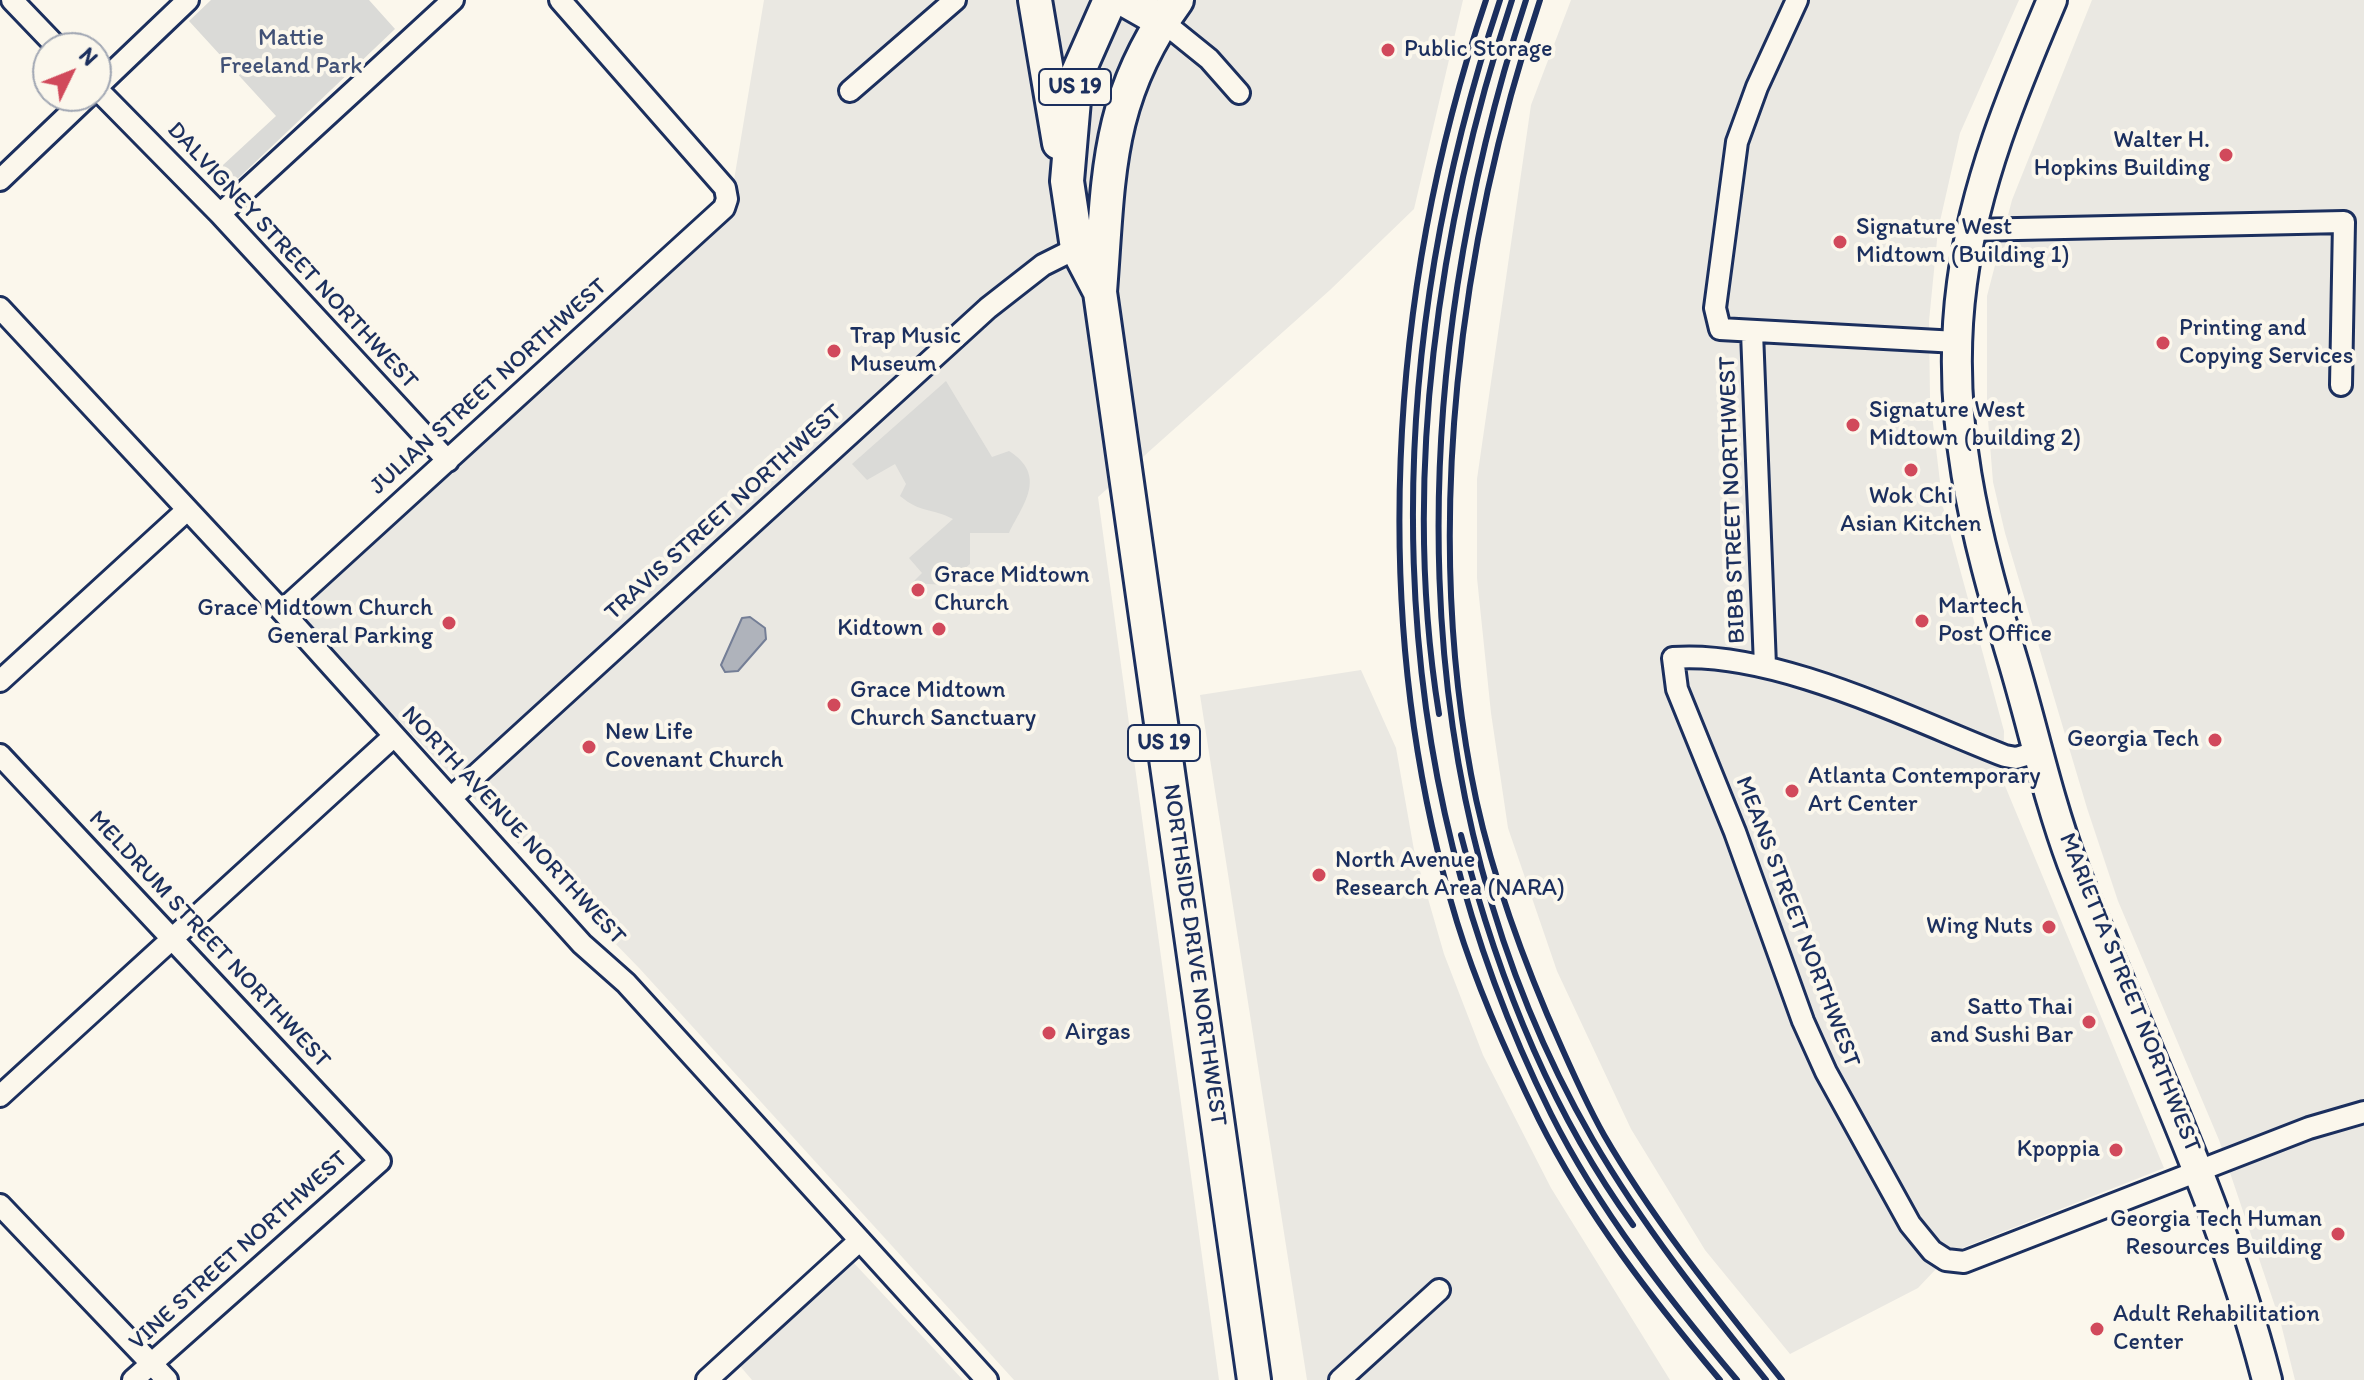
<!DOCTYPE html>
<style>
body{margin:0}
#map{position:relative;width:2364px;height:1380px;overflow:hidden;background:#fbf7ec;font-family:Itim,sans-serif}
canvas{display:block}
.north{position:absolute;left:32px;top:32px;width:80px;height:80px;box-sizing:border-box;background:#fbf7ec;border:2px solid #a1a7b3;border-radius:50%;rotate:47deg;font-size:22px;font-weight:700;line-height:32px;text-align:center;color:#1b2f5e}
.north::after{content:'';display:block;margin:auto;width:28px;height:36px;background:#d1495b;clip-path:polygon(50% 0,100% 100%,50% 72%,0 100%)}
</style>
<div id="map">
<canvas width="2364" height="1380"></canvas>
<div class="north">N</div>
</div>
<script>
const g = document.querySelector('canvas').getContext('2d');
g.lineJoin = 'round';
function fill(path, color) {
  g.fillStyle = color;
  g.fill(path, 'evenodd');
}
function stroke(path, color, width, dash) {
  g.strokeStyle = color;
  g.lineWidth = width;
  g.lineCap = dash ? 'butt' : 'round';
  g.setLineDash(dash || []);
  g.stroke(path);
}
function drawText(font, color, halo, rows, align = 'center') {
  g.font = font + ' Itim,sans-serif';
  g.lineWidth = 8;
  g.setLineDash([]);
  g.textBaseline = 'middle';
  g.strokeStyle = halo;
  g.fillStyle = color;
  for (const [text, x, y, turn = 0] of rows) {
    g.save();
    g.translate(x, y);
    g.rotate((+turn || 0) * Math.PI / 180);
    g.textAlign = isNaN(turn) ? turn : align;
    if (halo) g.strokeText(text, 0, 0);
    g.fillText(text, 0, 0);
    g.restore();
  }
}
const built = new Path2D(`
 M764,0H1463L1414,209L1330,290L1098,497L1219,1380H1014L640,969L301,620L298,611L734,211L739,196L734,180Z
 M1571,0H2019L1960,133L1938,230L1929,321L1930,398L1943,507L2004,731L2003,781L2164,1168L1952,1252L1918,1288L1790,1354L1705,1250L1631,1129L1557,971L1508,828L1491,713L1477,578V479L1531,105Z
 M2092,0H2364V1380H2295L2281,1324L2219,1140L2118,901L2087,808L2005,533L1993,482L1987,407V296L2012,200Z
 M1361,670L1396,748L1414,850L1444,954L1483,1055L1551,1188L1670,1380H1307L1200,695Z
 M852,1261L963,1380H752L740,1366Z`);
const green = new Path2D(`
 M211,0H369L395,29L225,191L210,177L276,116L189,21Z
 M946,381L992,457L1009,451C1048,476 1023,504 1009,533H970V564L945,585L912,583L922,573L909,558L953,519C930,507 922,514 900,496L906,484L895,464L867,480L852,464Z`);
const water = new Path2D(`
 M750,617L765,628L766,639L738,671L725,672L721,665L742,618Z`);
const minor = new Path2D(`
 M12,0L58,48
 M1797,0L1757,87L1737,142L1715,308L1720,329L1957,342
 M1162,21L1209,59L1239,93
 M96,88L220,214L448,461
 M96,88L188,0
 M850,91L955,0
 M0,180L88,96
 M220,214L453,0
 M1971,230L2344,222L2341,385
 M0,308L282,611L582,944L626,983L987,1380
 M1752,332L1765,666
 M282,611L724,208L727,199L725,188L560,0
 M0,681L187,510
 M2040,751L2016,758L2005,756C1910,719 1774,650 1673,658L1677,689L1735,832L1803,1021L1826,1072L1910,1224L1932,1251L1946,1260L1964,1262L2309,1128L2364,1112
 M0,755L380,1161L133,1380
 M451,798L988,308L1043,265L1077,248
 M0,1096L394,736
 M0,1205L167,1380
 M707,1380L859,1241
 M1340,1380L1439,1290`);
const secondary = new Path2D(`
 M2052,0C2013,92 1975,183 1962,283C1944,417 1975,534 2013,661C2033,728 2048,799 2072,863C2138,1036 2221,1200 2267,1380`);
const primary = new Path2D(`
 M1125,0L1162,21`);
const trunk = new Path2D(`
 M1035,0L1059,143
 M1177,0C1105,99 1109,176 1100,292L1254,1380
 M1100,292L1077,248L1067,181L1076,77L1110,0`);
const rail = new Path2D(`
 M1486,0C1387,293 1367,624 1457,922C1478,990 1508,1057 1539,1120C1586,1214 1653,1300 1720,1380
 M1500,0C1377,369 1376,762 1551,1114C1599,1210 1668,1298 1737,1380
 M1526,0C1405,369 1394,795 1593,1140C1643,1226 1704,1303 1766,1380
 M1540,0C1459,242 1424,522 1471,774C1486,856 1515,938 1547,1014C1565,1055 1582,1096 1604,1135C1655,1223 1719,1301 1782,1380
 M1439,714C1401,480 1438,223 1512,0
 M1461,835C1496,973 1549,1109 1633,1225`);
const markers = [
 [1388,50,8,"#d1495b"],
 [2226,155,8,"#d1495b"],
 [1840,242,8,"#d1495b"],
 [2163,343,8,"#d1495b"],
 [834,351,8,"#d1495b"],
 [1853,425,8,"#d1495b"],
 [1911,470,8,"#d1495b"],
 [918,590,8,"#d1495b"],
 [1922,621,8,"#d1495b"],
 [449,623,8,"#d1495b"],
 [939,629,8,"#d1495b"],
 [834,705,8,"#d1495b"],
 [2215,740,8,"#d1495b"],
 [589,747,8,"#d1495b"],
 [1792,791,8,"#d1495b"],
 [1319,875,8,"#d1495b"],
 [2049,927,8,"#d1495b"],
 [2089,1022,8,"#d1495b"],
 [1049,1033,8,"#d1495b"],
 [2116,1150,8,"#d1495b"],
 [2338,1234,8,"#d1495b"],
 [2097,1329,8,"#d1495b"]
];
const shields = [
 [1075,87,72],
 [1164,743,72]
];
const shieldNames = [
 ["US 19",1075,87],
 ["US 19",1164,743]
];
const parkNames = [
 ["Mattie",291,39],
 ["Freeland Park",291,67]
];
const poiNames = [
 ["Public Storage",1404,50],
 ["Walter H.",2210,141,"right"],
 ["Hopkins Building",2210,169,"right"],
 ["Signature West",1856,228],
 ["Midtown (Building 1)",1856,256],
 ["Printing and",2179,329],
 ["Copying Services",2179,357],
 ["Trap Music",850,337],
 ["Museum",850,365],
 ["Signature West",1869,411],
 ["Midtown (building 2)",1869,439],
 ["Wok Chi",1911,497,"center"],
 ["Asian Kitchen",1911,525,"center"],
 ["Grace Midtown",934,576],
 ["Church",934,604],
 ["Martech",1938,607],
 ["Post Office",1938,635],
 ["Grace Midtown Church",433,609,"right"],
 ["General Parking",433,637,"right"],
 ["Kidtown",923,629,"right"],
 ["Grace Midtown",850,691],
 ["Church Sanctuary",850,719],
 ["New Life",605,733],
 ["Covenant Church",605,761],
 ["Georgia Tech",2199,740,"right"],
 ["Atlanta Contemporary",1808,777],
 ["Art Center",1808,805],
 ["North Avenue",1335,861],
 ["Research Area (NARA)",1335,889],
 ["Wing Nuts",2033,927,"right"],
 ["Satto Thai",2073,1008,"right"],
 ["and Sushi Bar",2073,1036,"right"],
 ["Airgas",1065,1033],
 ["Kpoppia",2100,1150,"right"],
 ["Georgia Tech Human",2322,1220,"right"],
 ["Resources Building",2322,1248,"right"],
 ["Adult Rehabilitation",2113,1315],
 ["Center",2113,1343]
];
const streetNames = [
 ["DALVIGNEY STREET NORTHWEST",292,256,47],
 ["JULIAN STREET NORTHWEST",489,387,-42],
 ["BIBB STREET NORTHWEST",1733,500,-92],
 ["TRAVIS STREET NORTHWEST",724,513,-42],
 ["NORTH AVENUE NORTHWEST",513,826,47],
 ["MEANS STREET NORTHWEST",1797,922,69],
 ["MELDRUM STREET NORTHWEST",209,940,47],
 ["NORTHSIDE DRIVE NORTHWEST",1194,955,82],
 ["MARIETTA STREET NORTHWEST",2129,993,68],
 ["VINE STREET NORTHWEST",239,1251,-42]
];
fill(built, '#eae8e2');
fill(green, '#dadad7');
fill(water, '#afb3bb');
stroke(water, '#747e96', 2);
stroke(minor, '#1b2f5e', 26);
stroke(secondary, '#1b2f5e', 34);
stroke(primary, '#1b2f5e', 38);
stroke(trunk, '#1b2f5e', 38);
stroke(minor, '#fbf7ec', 20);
stroke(secondary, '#fbf7ec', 28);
stroke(primary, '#fbf7ec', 32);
stroke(trunk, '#fbf7ec', 32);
stroke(rail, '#1b2f5e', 6);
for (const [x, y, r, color] of markers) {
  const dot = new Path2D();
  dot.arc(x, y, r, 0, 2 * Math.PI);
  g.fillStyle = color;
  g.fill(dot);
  stroke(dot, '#fbf7ec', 3);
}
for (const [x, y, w] of shields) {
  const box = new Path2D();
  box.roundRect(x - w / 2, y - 18, w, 36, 6);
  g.fillStyle = '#fbf7ec';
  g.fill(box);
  stroke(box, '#1b2f5e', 2);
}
drawText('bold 22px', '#1b2f5e', null, shieldNames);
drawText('24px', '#415176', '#fbf7ec', parkNames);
drawText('24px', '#1b2f5e', '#fbf7ec', poiNames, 'left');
drawText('24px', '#1b2f5e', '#fbf7ec', streetNames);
</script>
